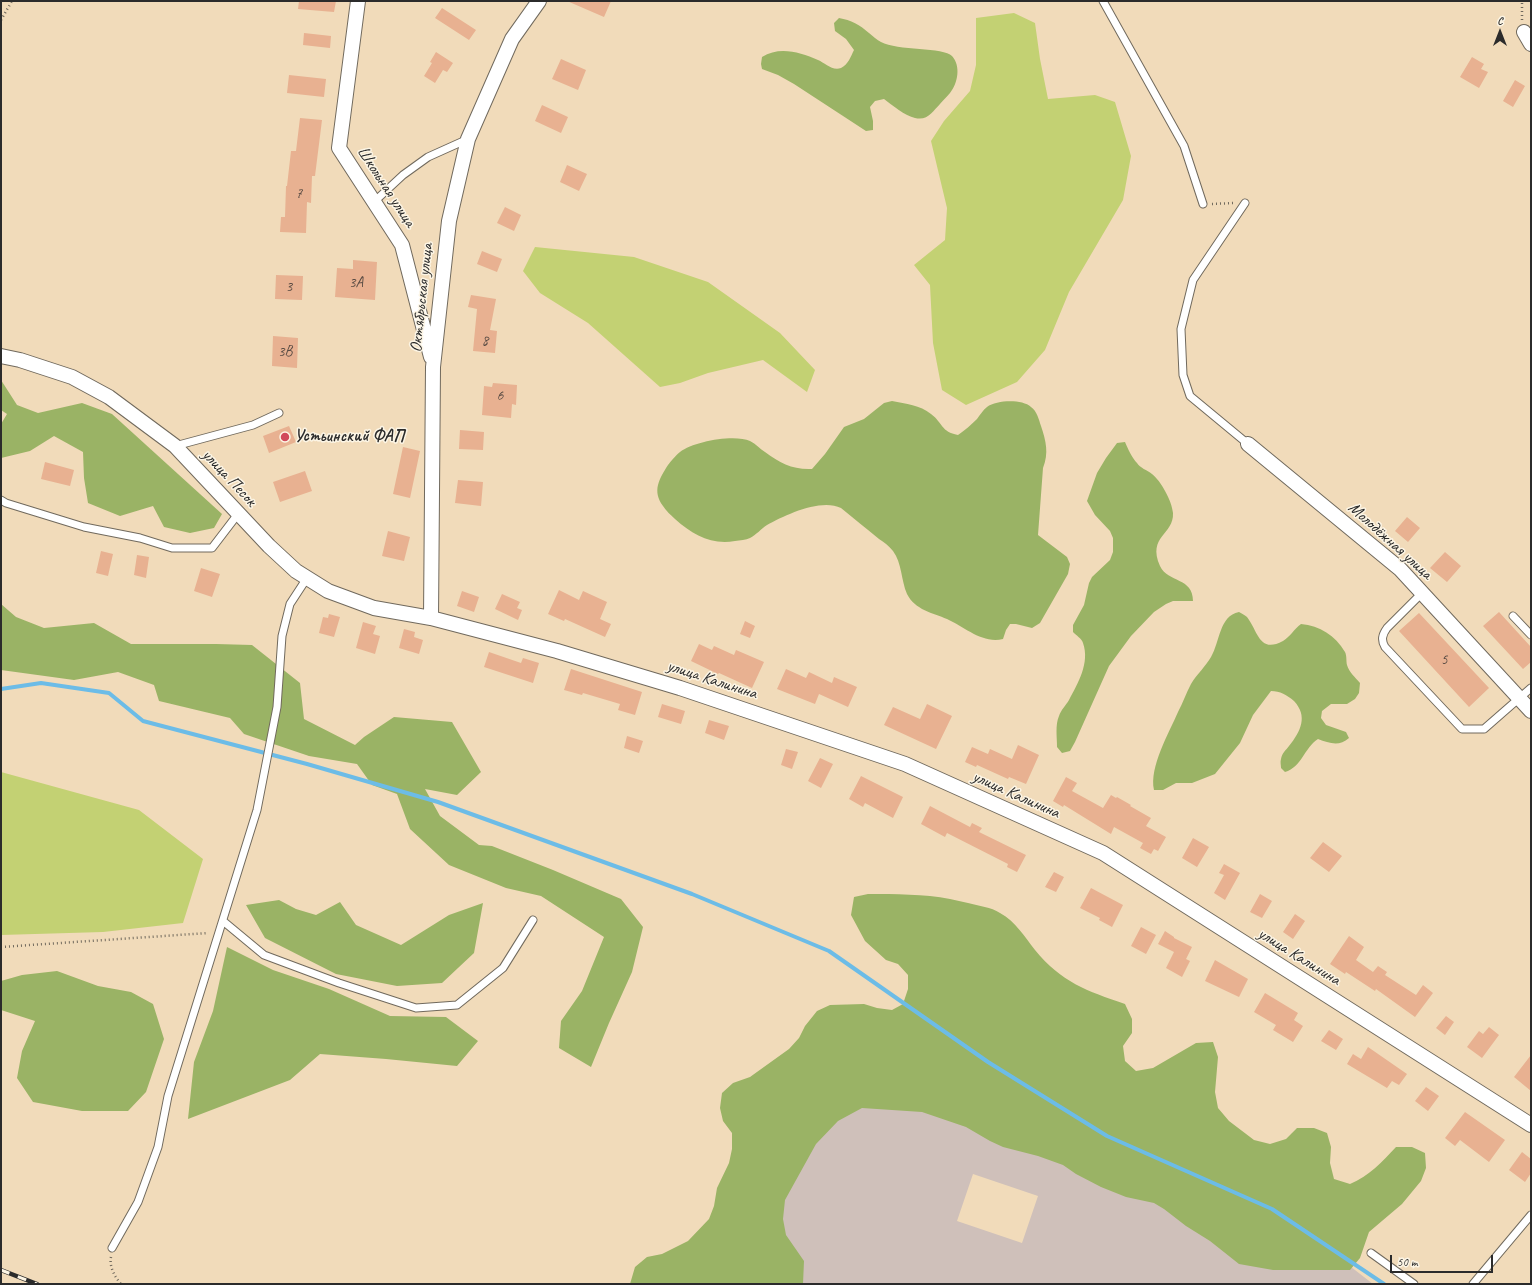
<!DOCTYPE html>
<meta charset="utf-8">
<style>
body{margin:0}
#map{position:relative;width:1532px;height:1285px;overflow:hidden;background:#f1dbba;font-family:Caveat,sans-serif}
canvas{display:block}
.frame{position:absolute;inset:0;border:2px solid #2b2b2b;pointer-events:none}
.north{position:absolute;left:1480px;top:12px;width:40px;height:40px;-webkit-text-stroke:3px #fcf5e5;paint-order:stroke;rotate:0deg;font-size:11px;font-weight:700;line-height:16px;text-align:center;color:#2b2b2b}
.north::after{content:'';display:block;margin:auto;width:14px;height:18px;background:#2b2b2b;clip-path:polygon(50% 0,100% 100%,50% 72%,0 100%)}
.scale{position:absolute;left:1390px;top:1255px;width:103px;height:18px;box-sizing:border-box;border:2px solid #2b2b2b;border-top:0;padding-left:5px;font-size:12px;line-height:14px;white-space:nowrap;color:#2b2b2b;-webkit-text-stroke:3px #fcf5e5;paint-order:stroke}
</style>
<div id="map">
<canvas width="1532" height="1285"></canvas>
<div class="frame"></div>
<div class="north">С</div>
<div class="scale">50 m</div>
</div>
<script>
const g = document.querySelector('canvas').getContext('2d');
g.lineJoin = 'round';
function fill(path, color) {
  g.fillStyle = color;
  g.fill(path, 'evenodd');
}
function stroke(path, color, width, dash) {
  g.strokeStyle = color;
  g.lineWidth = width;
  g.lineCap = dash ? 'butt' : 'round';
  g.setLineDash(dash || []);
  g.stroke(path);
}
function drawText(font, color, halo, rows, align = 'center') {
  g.font = font + ' Caveat,sans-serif';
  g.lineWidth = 3;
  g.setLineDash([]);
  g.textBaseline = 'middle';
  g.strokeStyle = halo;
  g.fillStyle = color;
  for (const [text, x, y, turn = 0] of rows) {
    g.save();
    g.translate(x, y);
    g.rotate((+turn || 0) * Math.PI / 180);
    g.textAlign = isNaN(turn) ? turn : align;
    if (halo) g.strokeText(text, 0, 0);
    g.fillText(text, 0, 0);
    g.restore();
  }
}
const industrial = new Path2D(`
 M855,1058L1297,1225L1373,1284H739ZM973,1174L1038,1196L1022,1243L957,1221Z`);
const green = new Path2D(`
 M1014,13L1035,23L1040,59L1048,99L1095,95L1115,102L1131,156L1123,200L1069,292L1045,350L1017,382L966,405L942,390L933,343L930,285L914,265L945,240L947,208L931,141L944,121L970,91L976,65V18Z
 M535,247L634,257L708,282L780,333L815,370L807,392L763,360L708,373L680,383L660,387L588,323L540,293L523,271Z
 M1,772L139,810L203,859L183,923L103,932L1,935Z`);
const forest = new Path2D(`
 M839,18C851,20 860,25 869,33C873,36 877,40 881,42C897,51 944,47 952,56C961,66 958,83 950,93C947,97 943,100 940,104C933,111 928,121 915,118C905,116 892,105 884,99L875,101L870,107L873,121V130L866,131L794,84L778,75L762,69L761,64L762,57C779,46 800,52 818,60C825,63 832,71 841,68C848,65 851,56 854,50L846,39L835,31L834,23Z
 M1,380L17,405L38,413L82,403L112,414L222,514L214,528L190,533L164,527L153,506L120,516L88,503L84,478L83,452L54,436L30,451L1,458V424L7,414L1,410Z
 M892,401C906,404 920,405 931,414C943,423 941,432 958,435C965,430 971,425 977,419C980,415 983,410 987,407C997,400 1022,399 1031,407C1037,411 1039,420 1041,426C1046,441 1049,453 1043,468L1038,535L1067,557L1070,564L1068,574L1040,623L1032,628L1016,624H1010L1006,630L1003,639C982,644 965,627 947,619C933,613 915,610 907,594C901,580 902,563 893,551C889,546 884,542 879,539C866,528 853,518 841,508C821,498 785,515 767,525C761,529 756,535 750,538C746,540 740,540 735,541C711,545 693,535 675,519C671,515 666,511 663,506C652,491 659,479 668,465C671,461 676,455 680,452C694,441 735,434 750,441C756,444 760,449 765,452C780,463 793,470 812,469L825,454L844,427L864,419L884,403Z
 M1125,442C1128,449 1132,458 1137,463C1140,468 1147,470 1152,474C1161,481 1172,501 1173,513C1174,535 1147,536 1160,566C1168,583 1193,577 1193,601H1173L1166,604L1154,612L1131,636L1109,666L1075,742L1070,751L1062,753L1057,747C1057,737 1055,725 1059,716C1061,710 1066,705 1069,700C1078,683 1090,663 1083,643C1082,639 1076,635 1073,632V625L1084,605L1089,583L1092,577L1110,560L1113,552V538L1110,531L1095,515L1087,501L1097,473L1106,458L1117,443Z
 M1,604L16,617L44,628L94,623L131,644H216L252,645L300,683L304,719L355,745L364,737L394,717L452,722L481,772L457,795L425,789L440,816L479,845L492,846L553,870L621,899L643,927L632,972L609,1023L591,1067L559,1048L561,1021L582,991L604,937L541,896L506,888L449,865L410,829L397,794L372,785L357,764L309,756L244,734L230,718L159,701L154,685L118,672L74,680L1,670Z
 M1239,612C1242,614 1245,615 1247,617C1258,631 1259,654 1283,641C1290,637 1294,629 1301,624C1320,626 1335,635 1345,652C1347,656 1346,661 1347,665C1349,672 1355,677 1360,683L1359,693L1355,699L1347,704H1331L1322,711L1321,718L1326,725L1346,732L1349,738C1339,747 1329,743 1318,739C1304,748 1302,767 1285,772L1281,768C1281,765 1280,762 1281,759C1282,753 1286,750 1289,746C1301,731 1308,716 1294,701C1287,695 1280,691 1271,691L1253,715L1240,743L1215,774L1192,783H1176L1163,790H1154C1149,767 1169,733 1178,712C1183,703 1186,693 1191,684C1197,674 1206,666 1211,657C1220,642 1219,616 1239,612Z
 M868,894C895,894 924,894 950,899C956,900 962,902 968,903C979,906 991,907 1000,913C1016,922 1024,936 1035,950C1061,982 1087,991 1125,1004L1132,1019V1033L1123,1046L1125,1061L1136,1071L1153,1068L1196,1043L1213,1042L1218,1057L1215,1092L1218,1108L1229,1121L1254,1140L1270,1144L1286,1139L1297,1128H1314L1327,1133L1331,1147L1330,1163L1334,1179L1350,1184C1369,1176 1382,1162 1396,1147H1412L1425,1153L1426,1168L1421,1181L1402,1204L1369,1232L1360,1258L1350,1270H1273L1239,1264L1210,1241L1186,1226L1164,1209L1154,1203L1126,1197L1101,1187L1076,1174L1063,1165L1038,1156L1003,1147L990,1141L966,1127L922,1112L862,1108L838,1121L816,1144L785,1200L783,1219L786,1235L804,1261L803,1284H630L635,1267L647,1257L662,1254L688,1241L709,1219L714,1206L717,1188L729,1163L732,1149V1133L723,1121L720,1108L722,1093L733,1083L750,1077L789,1049L799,1038L805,1026L817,1011L830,1005L864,1004L877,1008L892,1010L903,1004L908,989V975L898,964L886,960L865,941L851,915L854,897Z
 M279,900L296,909L316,915L340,902L356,925L401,945L449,915L483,903L474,953L442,983L397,986L336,974L265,938L246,905Z
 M227,947L273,970L329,989L390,1016L446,1017L478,1041L457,1066L386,1059L320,1054L290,1080L188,1119L194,1062L213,1011Z
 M57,971L98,986L131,992L153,1004L164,1039L146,1092L128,1111H82L33,1102L17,1078L22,1051L35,1021L1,1010V981L22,975Z`);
const stream = new Path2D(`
 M1,689L41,683L109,693L143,721L307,764L438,802L692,894L829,951L988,1062L1107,1136L1272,1209L1384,1284`);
const building = new Path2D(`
 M299,1H336L334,12L298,9Z
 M567,1H611L604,17Z
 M442,8L476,30L469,40L435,18Z
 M304,33L331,36L330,48L303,45Z
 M436,52L453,63L447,72L443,70L435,83L424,76L432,63L430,62Z
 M1472,57L1484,64L1481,69L1488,72L1479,88L1460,77Z
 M561,59L586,70L578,90L552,79Z
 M289,75L326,79L324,97L287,93Z
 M1515,80L1525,86L1513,107L1503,101Z
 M542,105L568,117L561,133L535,121Z
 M300,118L322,120L315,176H312L311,203L307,202L306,233L280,232L281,217H285L286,186H287L291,151H296Z
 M567,165L587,174L579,191L560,182Z
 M505,207L521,215L514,231L497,223Z
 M482,251L502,259L497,272L477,264Z
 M353,260L377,262L375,300L335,297L337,268L353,269Z
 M276,275L303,276L302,300L275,299Z
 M471,295L496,299L490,330L497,331L495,353L473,351L477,309L468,307Z
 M273,336L298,338L297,368L272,366Z
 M493,383L517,385L516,405L512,404L511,418L482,415L484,386L492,387Z
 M289,426L296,442L269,453L263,436Z
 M460,430L484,432L483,450L459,449Z
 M403,447L420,451L410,498L393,494Z
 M45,462L74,470L70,486L41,479Z
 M305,471L312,491L280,502L273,482Z
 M458,480L483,482L481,506L455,503Z
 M1407,517L1420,528L1408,542L1395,531Z
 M388,531L410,537L404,561L382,556Z
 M101,551L113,554L108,576L96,573Z
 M1445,552L1461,566L1447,582L1430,568Z
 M137,555L149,557L146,578L134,575Z
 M201,568L220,574L212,597L194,591Z
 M559,590L579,600L583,591L607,602L600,619L611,624L605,637L565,619L564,621L548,614Z
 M462,591L479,597L474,612L457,606Z
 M502,594L520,602L517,608L522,610L518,620L495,609Z
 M1499,612L1531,647V662L1523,669L1483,626Z
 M1419,613L1489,688L1469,707L1399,631Z
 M329,614L340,617L334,637L319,633L323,617L328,618Z
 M745,621L755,626L750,638L740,634Z
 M363,622L376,626L373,634L380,636L375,654L356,648Z
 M404,629L415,632L414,637L423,640L419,654L399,648Z
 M699,644L712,650L714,646L734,655L736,650L764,662L752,688L719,673L718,674L691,661Z
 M489,652L521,663L523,658L539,663L533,683L484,667Z
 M571,669L642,692L635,715L618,710L620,704L583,693L582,695L564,690Z
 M786,669L806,678L809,672L832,683L834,677L857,687L848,707L819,694L815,704L777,689Z
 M662,704L685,711L681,724L658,717Z
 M927,704L952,716L936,749L884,725L893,707L920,719Z
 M709,720L729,726L724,740L705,733Z
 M627,736L643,741L639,753L624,748Z
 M1018,745L1039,755L1026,784L1009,777L1008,779L977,765L976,767L965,762L972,747L988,754L990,749L1012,759Z
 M786,749L798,752L792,769L781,765Z
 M820,758L833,764L821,788L808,781Z
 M861,776L903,797L893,818L865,803L863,807L849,799Z
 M1066,777L1077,783L1072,791L1103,808L1111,795L1116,798L1117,797L1131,805L1130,806L1151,818L1146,826L1166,837L1158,851L1154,849L1151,854L1140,848L1143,843L1114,827L1111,834L1064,805L1063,807L1053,801Z
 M930,806L970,827L972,823L982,828L979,832L1026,855L1017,872L1007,867L1008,864L947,833L945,837L921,824Z
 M1193,838L1209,847L1197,867L1182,858Z
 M1323,842L1342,856L1329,872L1310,858Z
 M1224,864L1240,873L1225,900L1214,893L1224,875L1219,873Z
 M1054,872L1064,877L1056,892L1045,887Z
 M1091,888L1123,905L1112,927L1099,920L1100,918L1080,908Z
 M1260,894L1272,901L1262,918L1250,912Z
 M1295,914L1305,921L1293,939L1283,932Z
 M1141,927L1156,935L1146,954L1131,946Z
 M1165,931L1174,937V938L1192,947L1186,959L1190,961L1182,977L1166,968L1174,952L1158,944Z
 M1349,936L1364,947L1356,960L1373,972L1378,966L1387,972L1385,975L1416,995L1423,985L1433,993L1415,1017L1376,989L1375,991L1346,972L1345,974L1330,964Z
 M1215,960L1248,979L1239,997L1205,981Z
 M1265,993L1298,1013L1294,1020L1303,1026L1293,1042L1273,1030L1276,1025L1254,1012Z
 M1446,1016L1454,1022L1445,1035L1436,1028Z
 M1489,1027L1499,1035L1482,1058L1467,1047L1479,1031L1483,1034Z
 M1329,1030L1343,1039L1336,1050L1321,1041Z
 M1368,1047L1407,1074L1399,1085L1392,1081L1387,1088L1347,1064L1353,1054L1361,1059Z
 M1531,1055V1091L1514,1077Z
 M1426,1087L1439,1096L1428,1111L1415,1101Z
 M1465,1112L1505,1140L1489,1162L1460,1140L1455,1146L1445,1138Z
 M1522,1152L1531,1159V1173L1525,1182L1509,1170Z`);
const path = new Path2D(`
 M1,20L12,1
 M1522,20V1
 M1212,204L1233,203
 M1,947L208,933
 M111,1257C109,1267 115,1277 121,1284`);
const service = new Path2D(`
 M1103,1L1184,146L1203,204
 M375,201L403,175L428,157L468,139
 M1245,203L1193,280L1181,329L1183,375L1190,396L1248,444
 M175,446L253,425L279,413
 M1,500L6,503L84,527L140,538L172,548H212L238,514
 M1422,593L1387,628C1382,635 1381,640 1385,647L1462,729H1484L1531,688
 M1513,616L1531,635
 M223,921L264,955L339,983L416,1008L457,1005L503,968L533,920
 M112,1248L138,1202L158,1147L168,1096L257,810L277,707L282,636L290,604L307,578
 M1371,1253L1414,1284
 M1473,1284L1531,1215`);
const minor = new Path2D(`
 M358,1L339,148L402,245L431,357
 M1524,32L1531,44
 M1,356L20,360L72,377L109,397L175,446L269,546L296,571L328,591L374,608L431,618L557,651L680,688L905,764L1103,853L1531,1125
 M1248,444L1400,569L1531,711
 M431,618L433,367L449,221L468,139L512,39L539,1`);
const rail = new Path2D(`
 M1,1270L37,1284`);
const markers = [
 [285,437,5,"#d1495b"]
];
const numberNames = [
 ["7",299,194],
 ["3А",356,283],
 ["3",289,287],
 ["8",485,341],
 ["3В",285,352],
 ["6",500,396],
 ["5",1444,660]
];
const streetNames = [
 ["Школьная улица",386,187,57],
 ["Октябрьская улица",422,298,-84],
 ["улица Песок",229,478,47],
 ["Молодёжная улица",1390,541,42],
 ["улица Калинина",712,680,18],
 ["улица Калинина",1016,795,24],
 ["улица Калинина",1299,957,32]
];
const poiNames = [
 ["Устьинский ФАП",294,437]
];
fill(industrial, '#cfc0ba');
fill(green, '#c3d173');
fill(forest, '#9ab365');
stroke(stream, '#6cbce7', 4);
fill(building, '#e8b191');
stroke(service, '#70695d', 9);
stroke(minor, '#70695d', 16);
stroke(path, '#70695d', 2.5, [1, 3]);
stroke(service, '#fff', 7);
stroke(minor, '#fff', 14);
stroke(rail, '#2b2b2b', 4.5);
stroke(rail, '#fcf5e5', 3, [9]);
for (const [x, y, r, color] of markers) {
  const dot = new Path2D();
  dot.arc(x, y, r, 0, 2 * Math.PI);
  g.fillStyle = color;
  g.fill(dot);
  stroke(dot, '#fcf5e5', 1.5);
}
drawText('15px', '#5a4c44', null, numberNames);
drawText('17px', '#2b2b2b', '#fcf5e5', streetNames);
drawText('bold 17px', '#2b2b2b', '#fcf5e5', poiNames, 'left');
</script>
